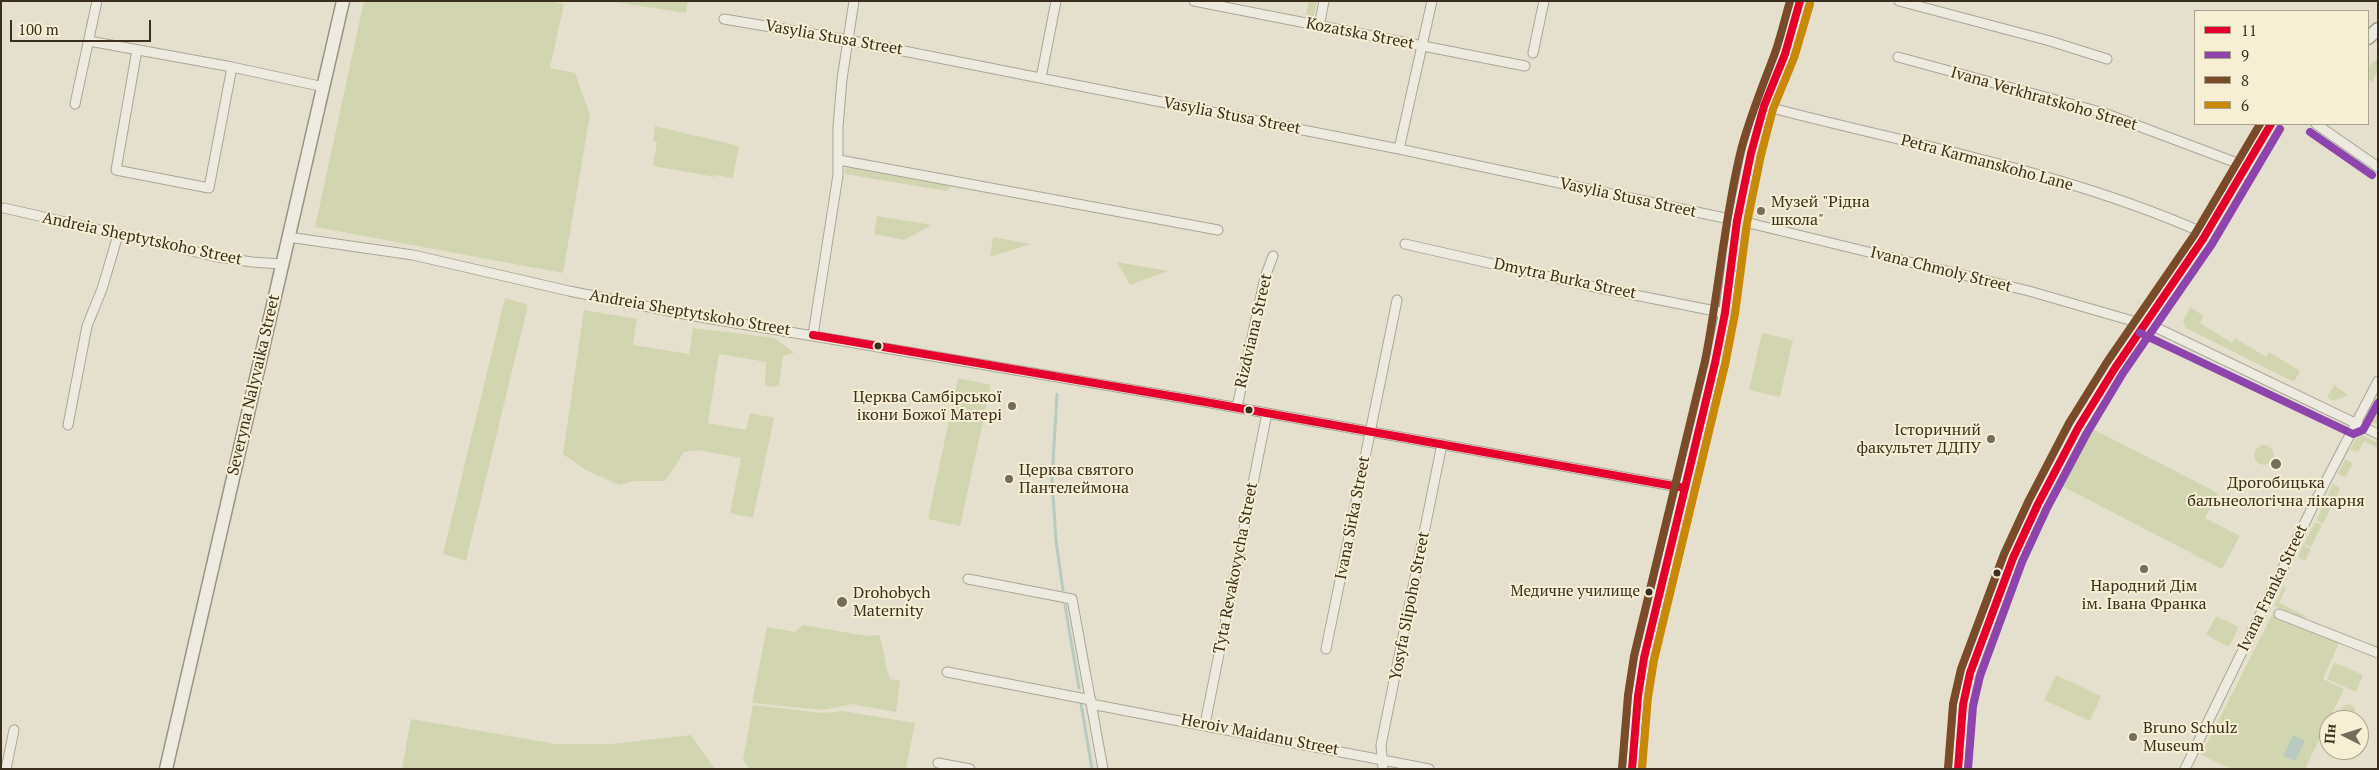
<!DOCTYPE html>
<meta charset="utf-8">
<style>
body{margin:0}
#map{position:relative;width:2379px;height:770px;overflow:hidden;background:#e5e0ce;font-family:"PT Serif",serif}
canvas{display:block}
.frame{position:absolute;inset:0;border:2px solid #3a2e1e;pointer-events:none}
.legend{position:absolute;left:2194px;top:10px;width:175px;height:115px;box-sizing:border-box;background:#f6efd4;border:1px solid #aba28b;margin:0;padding:6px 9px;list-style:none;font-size:15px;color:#3a2e1e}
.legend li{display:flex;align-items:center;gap:10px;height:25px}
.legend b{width:25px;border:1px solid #aba28b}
.north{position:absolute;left:2319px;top:710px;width:50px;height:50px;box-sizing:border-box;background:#f6efd4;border:1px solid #aba28b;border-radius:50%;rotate:275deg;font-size:14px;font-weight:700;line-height:20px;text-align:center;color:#3a2e1e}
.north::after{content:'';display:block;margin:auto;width:18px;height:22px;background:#766c5c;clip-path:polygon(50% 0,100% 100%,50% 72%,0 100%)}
.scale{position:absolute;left:10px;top:20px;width:141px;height:22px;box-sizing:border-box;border:2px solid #3a2e1e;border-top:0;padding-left:6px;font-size:15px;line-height:18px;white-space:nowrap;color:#3a2e1e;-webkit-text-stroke:4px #f6efd4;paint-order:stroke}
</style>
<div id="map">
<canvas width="2379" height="770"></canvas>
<div class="frame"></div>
<ul class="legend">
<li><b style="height:6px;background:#e4002b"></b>11</li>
<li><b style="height:6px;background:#8e44ad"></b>9</li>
<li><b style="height:6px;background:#7a4b2a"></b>8</li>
<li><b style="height:6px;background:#c88808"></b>6</li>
</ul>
<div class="north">Пн</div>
<div class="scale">100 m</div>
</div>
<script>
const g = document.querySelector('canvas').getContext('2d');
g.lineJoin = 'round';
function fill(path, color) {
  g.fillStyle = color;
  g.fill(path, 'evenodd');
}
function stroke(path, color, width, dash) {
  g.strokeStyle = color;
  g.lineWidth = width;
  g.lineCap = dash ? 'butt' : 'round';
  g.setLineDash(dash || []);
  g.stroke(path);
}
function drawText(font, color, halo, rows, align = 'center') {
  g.font = font + ' "PT Serif",serif';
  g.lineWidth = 4;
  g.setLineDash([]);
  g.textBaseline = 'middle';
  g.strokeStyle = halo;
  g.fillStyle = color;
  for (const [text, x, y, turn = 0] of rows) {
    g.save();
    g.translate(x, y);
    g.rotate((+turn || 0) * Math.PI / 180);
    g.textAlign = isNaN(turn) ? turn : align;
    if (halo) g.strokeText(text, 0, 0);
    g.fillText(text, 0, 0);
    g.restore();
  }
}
const green = new Path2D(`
 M364,1H549L564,4L550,68L575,73L590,115L563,273L315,227Z
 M607,1H688L686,13Z
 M1309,1H1317L1313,19L1305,18Z
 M2378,58V71L2372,82L2368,79V67Z
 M655,126L739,146L733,178L716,175L715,177L653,166L657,142L653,141Z
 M846,165L954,185L946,191L845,174Z
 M877,216L932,225L904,240L874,234Z
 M993,237L1031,244L990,257Z
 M1117,262L1168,271L1130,285Z
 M505,298L528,305L466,561L443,554Z
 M2190,307L2204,316L2200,323L2232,343L2235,338L2266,357L2269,352L2300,371L2294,382L2186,328L2183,321Z
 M584,310L637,319L633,345L689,354L693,328L775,338L794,353L783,356L779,385L771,387L765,385L766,362L719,354L708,423L746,430L750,413L774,418L753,518L730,513L741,458L699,450L684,452L665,481H635L619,485L584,469L563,454Z
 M1762,333L1793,340L1780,397L1749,390Z
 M958,378L991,385L960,526L928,519Z
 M2334,385L2348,395L2334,401L2327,397Z
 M2378,400V425L2367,420Z
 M2091,428L2218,493L2205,518L2240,536L2222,569L2060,485Z
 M2358,433L2378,443V448L2364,441L2358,452L2350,450Z
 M2254 455a10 10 0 1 1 20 0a10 10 0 1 1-20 0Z
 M2345,459L2353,463L2346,477L2338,474Z
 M2333,484L2340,488L2332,506L2325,502Z
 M2324,504L2331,507L2323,524L2316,520Z
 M2315,522L2322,525L2311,547L2304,544Z
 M2303,545L2311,549L2305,561L2298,557Z
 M2283,587L2286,588L2279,603L2306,616L2304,619L2274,606Z
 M2272,615L2339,643L2323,679L2344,689L2305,769H2232L2201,755Z
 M2216,616L2239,627L2229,647L2206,635Z
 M803,625L867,636L879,635C885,650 884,664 890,679L900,681L896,712L852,704L823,710L752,703L767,627L795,632Z
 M2334,662L2363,675L2356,692L2327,679Z
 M2056,675L2101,696L2090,721L2044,700Z
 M2341 711a7 7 0 1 1 14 0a7 7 0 1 1-14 0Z
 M753,705L823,713L843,711L915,723L906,769H750L743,760Z
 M411,719L556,744H610L691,735L715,769H402Z`);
const water = new Path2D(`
 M2293,735L2305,741L2295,761L2283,756Z`);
const stream = new Path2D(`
 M1057,394L1052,479L1056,541L1063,590
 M1065,605L1079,688
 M1081,704L1092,769`);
const street = new Path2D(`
 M1194,1L1525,66
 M1899,1L2050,41L2107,59
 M724,19L848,40L1399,149L1753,224L2029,291L2157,328L2378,434
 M1319,26L1324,1
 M89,41L232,67L324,87
 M137,50L116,170L209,188L232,67
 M1533,53L1544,1
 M1898,57L2104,113L2245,166
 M1041,78L1056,1
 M75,104L97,1
 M1764,106C1912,145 2065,171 2206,234
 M2316,124L2378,167
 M1399,149L1432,1
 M839,160L1218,230
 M4,208L218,257L252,262L281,264
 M288,237L413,255L569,291L694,316L1194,400L1685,488
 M1405,244L1590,286L1725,313
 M813,335L838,175V127L842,79L854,1
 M1237,407L1265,277L1273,256
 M68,425L87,326L102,289L118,235
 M968,579L1072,599L1103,769
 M2279,614L2378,653
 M1326,649L1397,300
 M947,672L1091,700
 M1091,704L1429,769
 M1205,724L1267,413
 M938,763L970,769
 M6,769L14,730
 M1383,769L1381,745L1442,444
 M2185,769L2314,504L2378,381`);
const secondary = new Path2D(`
 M2368,38L2378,29
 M166,769L343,1
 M1632,769L1638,696L1644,658L1715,363L1725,313L1737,221L1751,153L1764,106L1785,54L1800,1
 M1958,769L1963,705L1970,673L2013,558L2038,504L2078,428L2115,368L2203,239L2271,124`);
const bus1 = new Path2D(`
 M813,335L1194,400L1685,488
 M1632,769L1638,696L1644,658L1715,363L1725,313L1737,221L1751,153L1764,106L1785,54L1800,1
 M1958,769L1963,705L1970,673L2013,558L2038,504L2078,428L2115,368L2203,239L2271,124`);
const bus2 = new Path2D(`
 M2310,132L2372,175
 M2140,333L2353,434L2363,430L2378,403
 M1968,769L1973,706L1980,676L2022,562L2047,508L2087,433L2123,373L2212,244L2280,129`);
const bus3 = new Path2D(`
 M1622,768L1628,695L1634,656L1705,361C1719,291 1724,219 1741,150C1750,116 1763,85 1775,53C1781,36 1785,18 1790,1
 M1948,768L1953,704L1961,669L2004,554L2029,500L2069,423L2107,362L2195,234L2260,124`);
const bus4 = new Path2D(`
 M1642,769L1648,697L1654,660L1725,365L1735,314L1747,223L1761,155L1773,109L1794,58L1810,4`);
const markers = [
 [1761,211,5,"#766c5c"],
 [878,346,4.5,"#3a2e1e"],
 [1012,406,5,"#766c5c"],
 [1249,410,4.5,"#3a2e1e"],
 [1991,439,5,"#766c5c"],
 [2276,464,6,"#766c5c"],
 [1009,479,5,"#766c5c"],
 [2144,569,5,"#766c5c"],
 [1997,573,4.5,"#3a2e1e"],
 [1649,592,4.5,"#3a2e1e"],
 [842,602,6,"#766c5c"],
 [2133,737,5,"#766c5c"]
];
const busNames = [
 ["Медичне училище",1640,592]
];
const streetNames = [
 ["Kozatska Street",1360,34,11],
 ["Vasylia Stusa Street",834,38,10],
 ["Ivana Verkhratskoho Street",2044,99,16],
 ["Vasylia Stusa Street",1232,116,11],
 ["Petra Karmanskoho Lane",1987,163,15],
 ["Vasylia Stusa Street",1628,198,12],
 ["Andreia Sheptytskoho Street",142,239,12],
 ["Ivana Chmoly Street",1941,270,14],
 ["Dmytra Burka Street",1565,279,12],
 ["Andreia Sheptytskoho Street",690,313,10],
 ["Rizdviana Street",1254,331,-77],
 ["Severyna Nalyvaika Street",254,385,-77],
 ["Ivana Sirka Street",1353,518,-79],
 ["Tyta Revakovycha Street",1236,568,-79],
 ["Ivana Franka Street",2273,588,-64],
 ["Yosyfa Slipoho Street",1410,606,-79],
 ["Heroiv Maidanu Street",1260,735,11]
];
const poiNames = [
 ["Музей \"Рідна",1771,202],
 ["школа\"",1771,220],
 ["Церква Самбірської",1002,397,"right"],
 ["ікони Божої Матері",1002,415,"right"],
 ["Історичний",1981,430,"right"],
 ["факультет ДДПУ",1981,448,"right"],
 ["Церква святого",1019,470],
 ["Пантелеймона",1019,488],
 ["Дрогобицька",2276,483,"center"],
 ["бальнеологічна лікарня",2276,501,"center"],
 ["Народний Дім",2144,586,"center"],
 ["ім. Івана Франка",2144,604,"center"],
 ["Drohobych",853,593],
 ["Maternity",853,611],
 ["Bruno Schulz",2143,728],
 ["Museum",2143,746]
];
fill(green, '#d2d6b0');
fill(water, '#b9cbc1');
stroke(stream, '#b9cbc1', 3);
stroke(street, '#aaa597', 11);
stroke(secondary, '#9a9486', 15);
stroke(street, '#edeae0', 9);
stroke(secondary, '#edeae0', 12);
stroke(bus1, '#e4002b', 8);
stroke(bus2, '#8e44ad', 8);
stroke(bus3, '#7a4b2a', 8);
stroke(bus4, '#c88808', 8);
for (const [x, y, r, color] of markers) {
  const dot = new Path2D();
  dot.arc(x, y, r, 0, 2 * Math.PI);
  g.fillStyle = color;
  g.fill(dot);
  stroke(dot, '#f6efd4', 2);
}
drawText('15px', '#3a2e1e', '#f6efd4', busNames, 'right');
drawText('16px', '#3a2e1e', '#f6efd4', streetNames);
drawText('16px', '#3a2e1e', '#f6efd4', poiNames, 'left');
</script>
